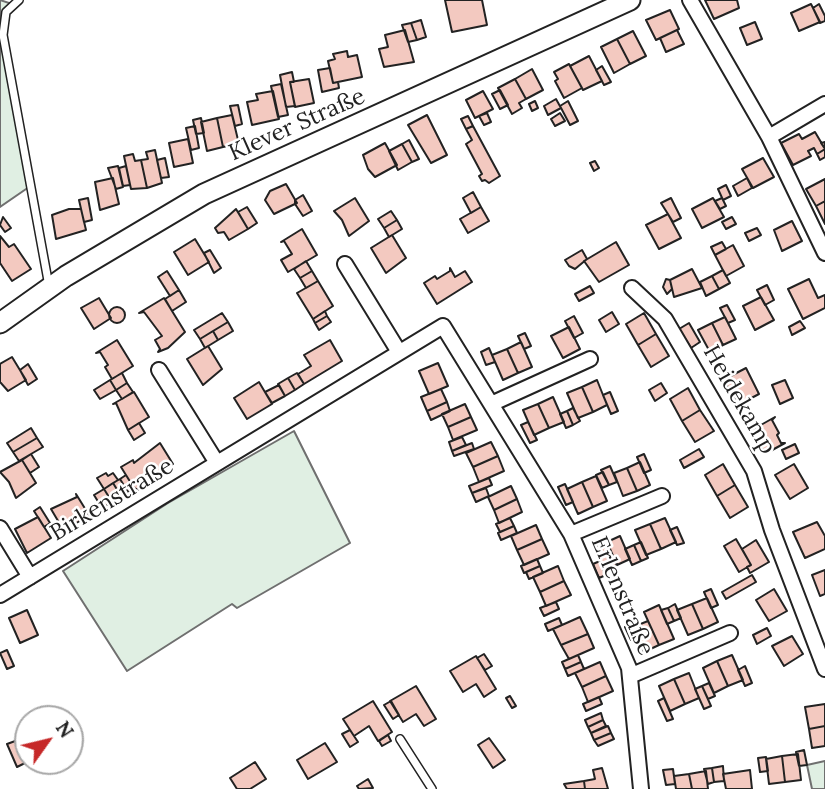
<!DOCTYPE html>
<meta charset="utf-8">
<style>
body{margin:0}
#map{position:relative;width:825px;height:789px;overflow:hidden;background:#fff;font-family:Lora,serif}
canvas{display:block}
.north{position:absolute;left:14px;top:705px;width:70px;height:70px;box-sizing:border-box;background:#fff;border:2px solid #a7a7a7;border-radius:50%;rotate:56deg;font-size:19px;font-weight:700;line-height:28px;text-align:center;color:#222}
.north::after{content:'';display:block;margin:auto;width:24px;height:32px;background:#c62828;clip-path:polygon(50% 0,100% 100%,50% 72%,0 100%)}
</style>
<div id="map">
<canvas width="825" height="789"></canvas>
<div class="north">N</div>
</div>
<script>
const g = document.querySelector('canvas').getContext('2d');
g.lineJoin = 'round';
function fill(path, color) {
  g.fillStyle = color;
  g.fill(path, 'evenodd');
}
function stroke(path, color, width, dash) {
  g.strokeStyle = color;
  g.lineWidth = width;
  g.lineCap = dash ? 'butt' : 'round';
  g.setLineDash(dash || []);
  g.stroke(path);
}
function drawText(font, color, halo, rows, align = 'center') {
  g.font = font + ' Lora,serif';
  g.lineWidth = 5;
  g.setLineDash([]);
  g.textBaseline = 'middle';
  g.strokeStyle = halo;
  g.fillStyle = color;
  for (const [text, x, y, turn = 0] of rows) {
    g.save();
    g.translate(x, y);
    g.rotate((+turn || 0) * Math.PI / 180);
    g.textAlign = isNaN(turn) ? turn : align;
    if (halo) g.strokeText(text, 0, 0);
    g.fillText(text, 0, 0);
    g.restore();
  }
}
const green = new Path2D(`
 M0,0L12,4L3,23L29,187L0,207Z
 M294,431L350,543L237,608L232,604L127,671L63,571L168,503Z
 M825,761V789H812L807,765Z`);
const building = new Path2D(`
 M445,0H482L487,25L452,32Z
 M705,0H737L739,8L714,19Z
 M811,4L820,22L799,31L791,13Z
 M819,4L825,16V21L820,23L813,8Z
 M670,10L679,29L656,40L646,20Z
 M421,20L426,37L417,40L411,23Z
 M755,22L762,39L747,45L740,28Z
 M411,23L417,40L408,42L402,25Z
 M405,30L414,62L384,67L379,49L388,47L385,35Z
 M677,30L684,44L666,52L660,38Z
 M633,31L646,56L630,64L617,39Z
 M617,39L630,64L614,73L601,47Z
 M347,51L348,57L357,55L362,77L333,83L328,61L335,59L333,54Z
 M589,56L602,81L583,90L570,66Z
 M569,64L582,88L564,98L555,81L558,79L554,72Z
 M602,66L611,82L604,85L596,70Z
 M330,68L333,83L338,82L339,88L322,92L318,70Z
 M532,69L543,90L526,99L515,79Z
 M292,72L294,82H290L295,106L286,107L280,75Z
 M309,79L314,103L295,107L290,82Z
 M515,79L526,99L519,103L522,108L512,114L498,88Z
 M281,84L288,115L278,117L271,86Z
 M500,90L508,105L500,109L492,94Z
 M273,91L279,119L252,125L247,102L258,100L256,94Z
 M483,91L493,109L475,118L466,100Z
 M556,99L561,108L548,115L544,106Z
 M535,101L538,108L532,111L529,104Z
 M568,101L578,121L570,125L560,106Z
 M238,105L242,124L235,126L230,106Z
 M487,113L491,122L484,125L479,116Z
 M560,113L565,121L555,126L551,119Z
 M232,115L239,144L223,147L217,118Z
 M427,115L447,155L431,163L408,125Z
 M468,116L473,126L466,129L461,119Z
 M201,118L204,133L196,134L193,120Z
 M217,118L223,147L207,151L201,122Z
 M195,126L199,148L191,150L186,128Z
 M473,126L500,176L489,183L485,180L482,181L479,176L482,174L466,144L472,140L466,129Z
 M815,132L825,149L817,154L814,148L808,151L811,156L793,165L781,143L799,134L802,139Z
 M188,139L193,163L174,167L169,143Z
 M409,140L419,159L412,162L402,144Z
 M825,142V157L820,160L817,154L825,149L821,143Z
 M385,143L397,165L375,177L368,169L363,155Z
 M402,144L412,162L398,170L389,151Z
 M155,150L162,183L147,188L141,160L148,159L146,152Z
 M133,154L135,161L141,160L147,188L131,189L124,156Z
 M165,158L169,177L161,178L157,160Z
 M763,158L774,177L753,188L742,169Z
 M595,161L599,168L594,171L590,163Z
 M118,166L123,187L116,189L108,168Z
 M126,166L130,185L123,186L119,168Z
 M113,178L119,204L100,210L95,182Z
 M747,178L752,188L738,196L733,186Z
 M825,179V201L816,206L806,189Z
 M286,184L297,203L274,214L265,200L270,191Z
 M726,185L731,196L723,200L718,189Z
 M473,192L481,207L471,213L463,198Z
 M303,195L312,211L303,216L295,204V200Z
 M88,198L92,220L84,222L79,200Z
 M355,198L369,221L349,236L342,220L334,211Z
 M671,198L681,218L673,222L661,203Z
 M713,198L724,217L702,228L692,209Z
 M722,198L726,206L720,209L715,201Z
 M825,201V224L816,206Z
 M247,207L257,223L248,229L238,212Z
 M481,207L489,221L468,233L460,219Z
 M69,209H81L86,230L56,239L52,215Z
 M236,209L248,229L229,240L224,232L218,233L215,228Z
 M391,211L397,220L384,228L378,219Z
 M668,214L681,238L659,249L646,225Z
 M3,217L11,228L5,232L0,225Z
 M732,217L736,224L726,229L722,222Z
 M397,220L402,229L389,237L384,228Z
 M792,221L802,241L782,251L774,230Z
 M757,228L761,235L749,241L745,233Z
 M302,229L317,255L288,272L281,260L292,254L284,241L281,242Z
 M392,235L406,258L386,273L371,248Z
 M0,236L9,247L14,244L31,269L12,281L0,263Z
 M195,239L209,262L188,275L174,252Z
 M616,242L629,265L599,282L584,261Z
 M722,242L726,249L715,255L711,247Z
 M733,245L744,266L726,276L715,255Z
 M210,250L221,268L214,273L204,253Z
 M582,250L587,259L575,269L569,266L565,260Z
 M306,261L312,271L300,278L294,269Z
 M450,268L455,277L465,271L472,282L437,304L424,283L435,276L437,279L450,271Z
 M692,269L702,288L674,297L670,280Z
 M723,270L730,283L719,289L712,276Z
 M167,271L179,290L170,296L158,277Z
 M312,271L318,281L306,288L300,278Z
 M712,276L719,289L706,296L700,282Z
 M666,279L670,280L672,289L667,294L663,287Z
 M809,279L818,298L825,295V308L803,319L788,289Z
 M318,281L333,306L313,319L297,293Z
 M767,285L774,300L765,305L757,290Z
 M590,286L594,293L579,301L575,294Z
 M179,290L186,302L172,311L165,299Z
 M761,297L774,320L755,330L743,306Z
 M99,298L111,318L94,329L81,308Z
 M164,298L185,332L168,348L158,352L160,349L155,340L162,336L144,312L139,313Z
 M727,305L735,320L728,323L720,308Z
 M109 315a8 8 0 1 1 16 0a8 8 0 1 1-16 0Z
 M325,311L327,316L315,323L313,319Z
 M612,312L619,324L606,332L599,320Z
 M222,313L228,322L200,339L194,330Z
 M644,313L656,334L638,345L626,324Z
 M327,316L331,322L319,330L315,323Z
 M574,316L583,333L574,338L565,321Z
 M725,317L736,339L723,345L712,323Z
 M800,321L805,328L792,335L789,327Z
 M228,322L233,331L218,340L213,331Z
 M689,323L700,342L691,348L679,329Z
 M712,323L723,345L710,352L698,330Z
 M569,327L580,349L563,358L551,336Z
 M213,331L218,340L205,348L200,339Z
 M525,333L531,346L524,349L518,336Z
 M656,334L669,356L651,367L638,345Z
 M117,340L133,366L112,379L105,367L108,365L100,352L96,353Z
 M330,340L342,361L304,384L298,374L311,366L304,355Z
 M521,342L532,367L518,373L507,349Z
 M208,346L222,369L203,385L187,359Z
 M489,348L495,362L486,365L481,352Z
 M507,349L518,373L503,380L492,355Z
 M12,357L26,380L8,391L0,382V364Z
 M438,363L448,386L429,394L419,371Z
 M28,364L37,379L28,385L20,370Z
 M746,368L759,394L740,404L723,380Z
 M122,373L127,383L116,390L110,380Z
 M297,373L304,384L295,390L288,378Z
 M288,378L295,390L285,396L278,384Z
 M110,380L116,390L100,399L94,390Z
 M597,380L607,405L593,412L582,387Z
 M785,380L793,398L780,404L772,385Z
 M259,382L272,404L247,419L234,398Z
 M127,383L133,392L122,399L116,390Z
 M661,383L667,393L655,401L649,390Z
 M279,385L285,396L272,403L265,392Z
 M582,387L593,412L578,418L567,393Z
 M688,388L700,410L682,421L670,399Z
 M441,389L447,402L427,411L421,397Z
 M134,392L149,417L128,430L116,403L113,404Z
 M610,392L618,411L611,414L603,395Z
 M553,397L564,422L549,428L538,404Z
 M447,402L450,411L431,420L427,411Z
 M465,404L471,417L448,427L442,414Z
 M538,404L549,428L534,435L523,410Z
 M573,408L580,421L573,425L567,411Z
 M700,410L714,431L695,442L682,421Z
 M567,411L573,425L566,428L560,414Z
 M471,417L477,430L453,440L448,427Z
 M775,417L772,420L779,433L777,435L781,443H785L765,454L752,430Z
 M528,422L537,440L530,443L521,425Z
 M139,423L145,433L134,440L128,430Z
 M31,428L37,438L13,452L7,443Z
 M462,437L466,445L452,451L449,442Z
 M37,438L43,447L19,461L13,452Z
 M491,442L498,456L473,467L466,453Z
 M160,443L173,464L144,482L146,485L138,490L134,488L121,467L133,460L134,463Z
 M472,443L474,449L454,456L452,451Z
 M795,444L799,453L786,459L782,450Z
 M699,449L704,457L684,468L680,460Z
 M31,454L39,467L30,473L22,460Z
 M644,454L651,470L644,473L637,457Z
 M498,456L504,471L479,482L473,467Z
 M22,460L36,483L16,498L9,482L0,472Z
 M640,462L650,485L637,491L627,468Z
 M723,464L735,485L717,496L705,475Z
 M794,464L808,488L790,499L775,475Z
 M610,466L617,482L609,485L601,470Z
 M627,468L637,491L623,496L614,473Z
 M603,472L609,485L602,488L596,475Z
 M106,473L108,476L113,473L118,480L104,489L97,478Z
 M126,475L134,488L128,492L120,479Z
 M596,476L607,501L593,507L582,482Z
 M489,478L492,485L472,493L469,486Z
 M120,479L128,492L121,496L113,483Z
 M582,482L593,507L578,514L567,489Z
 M113,483L121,496L112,502L104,489Z
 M565,484L573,502L566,505L558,487Z
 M735,485L748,507L730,518L717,496Z
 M511,486L517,499L494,510L488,497Z
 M486,488L489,496L476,502L472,493Z
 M104,489L112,502L102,508L94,495Z
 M76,494L89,515L64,531L51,509L77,497Z
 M517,499L522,512L499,523L494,510Z
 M40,507L50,523L44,527L34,511Z
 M38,517L51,538L27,553L15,529Z
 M510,518L514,526L500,532L496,524Z
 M665,518L676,542L661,549L650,524Z
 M817,522L825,536V549L805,558L793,532Z
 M650,524L661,549L646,555L635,530Z
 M536,525L542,539L517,550L511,536Z
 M514,526L517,533L501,540L498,533Z
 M677,527L684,543L677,545L670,530Z
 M620,536L630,559L617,565L607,542Z
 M542,539L549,554L524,565L517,550Z
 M736,539L751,565L739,572L724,546Z
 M756,540L769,562L750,573L747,567L751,565L742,549Z
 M607,542L617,565L604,571L594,547Z
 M641,542L648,558L641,561L634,545Z
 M634,545L641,561L632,565L625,549Z
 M537,559L540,566L524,573L521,566Z
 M600,561L606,575L599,578L593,564Z
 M540,566L543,573L529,579L526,572Z
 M558,566L564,581L540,592L533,577Z
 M825,570V594L820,596L812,575Z
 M752,575L756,582L726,599L722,592Z
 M564,581L571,595L546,606L540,592Z
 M711,589L718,605L711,608L704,592Z
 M774,589L787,611L769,621L756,600Z
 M707,598L718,622L703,629L692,604Z
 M556,602L559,609L544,616L540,608Z
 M675,604L681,618L674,621L668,608Z
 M692,604L703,629L688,635L677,610Z
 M659,605L674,639L659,645L644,612Z
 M668,608L674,621L667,624L661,610Z
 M27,610L38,635L20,643L9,618Z
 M580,617L588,634L561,645L553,629Z
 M559,618L562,625L548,631L545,624Z
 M648,621L659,645L644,652L633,627Z
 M632,624L638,637L631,640L625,627Z
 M767,628L771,636L757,644L753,635Z
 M588,634L594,648L569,659L561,645Z
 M792,636L803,654L784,666L772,646Z
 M7,650L14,666L7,669L0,653Z
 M484,654L492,666L485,670L477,658Z
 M578,655L581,662L565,669L562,662Z
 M732,655L743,680L728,686L717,661Z
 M476,656L496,689L484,697L476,684L463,692L450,671Z
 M717,661L728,686L714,693L703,668Z
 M581,662L584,669L568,676L565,669Z
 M600,662L606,676L582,687L575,673Z
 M745,666L752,683L745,686L738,670Z
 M689,673L699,698L685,704L674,679Z
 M606,676L613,691L588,702L582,687Z
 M674,679L685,704L670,711L659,686Z
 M709,683L715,696L708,699L702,686Z
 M416,686L436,719L424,726L416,714L403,722L390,701Z
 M702,686L711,706L704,709L695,689Z
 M510,696L516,706L512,708L506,698Z
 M599,697L602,704L586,711L583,704Z
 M664,698L673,719L667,721L658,701Z
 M373,701L392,732L378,741L369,726L354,736L343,719Z
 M391,701L399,715L393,719L384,705Z
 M825,704V726L809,729L805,707Z
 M601,713L603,720L588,727L585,720Z
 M603,720L606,726L591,733L588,727Z
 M608,726L611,733L594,740L591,733Z
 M825,726V746L812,748L809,729Z
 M350,730L358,742L350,747L342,734Z
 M611,733L614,739L598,746L594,740Z
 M388,735L391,741L382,746L379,741Z
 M489,738L505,760L493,768L478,745Z
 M18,740L27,762L17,767L7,744Z
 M325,743L337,762L308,779L297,760Z
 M804,750L807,765L799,766L796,752Z
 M798,754L801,780L785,782L782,756Z
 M782,756L785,782L769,784L766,759Z
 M766,757L768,771L760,772L758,758Z
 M255,762L266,779L250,789H237L230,778Z
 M723,766L724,781L714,782L712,768Z
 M602,768L608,789H585L584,781L595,779L593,770Z
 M712,768L714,782L708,784L704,769Z
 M673,769L675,784L666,785L663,770Z
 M750,770L752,789H726L723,774Z
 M706,771L708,789H692L689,774Z
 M689,774L692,789H676L674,776Z
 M368,779L373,788L359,789L357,786Z
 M584,781L585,789H567L564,784Z`);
const service = new Path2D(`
 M19,0L6,12L3,35L49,286
 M400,739L432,789`);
const minor = new Path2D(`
 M690,0L769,137L825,253
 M769,137L825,104
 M345,264L399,352
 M632,288L665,319L754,471L772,530L825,669
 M159,370L217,463
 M491,404L590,359
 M0,528L30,577
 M571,534L662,496
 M0,595L443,326L571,534L629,668L641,789
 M630,676L730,633`);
const tertiary = new Path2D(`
 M0,323L66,276L204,194L630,0`);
const streetNames = [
 ["Klever Straße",297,125,-24],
 ["Heidekamp",739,400,60],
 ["Birkenstraße",112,500,-31],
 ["Erlenstraße",622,596,67]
];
fill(green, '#e0efe3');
stroke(green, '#6f6f6f', 2);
fill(building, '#f3c9c0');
stroke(building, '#222', 2);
stroke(service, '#222', 10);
stroke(minor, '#222', 18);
stroke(tertiary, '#222', 23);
stroke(service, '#fff', 7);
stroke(minor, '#fff', 14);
stroke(tertiary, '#fff', 19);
drawText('23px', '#222', '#fff', streetNames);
</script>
